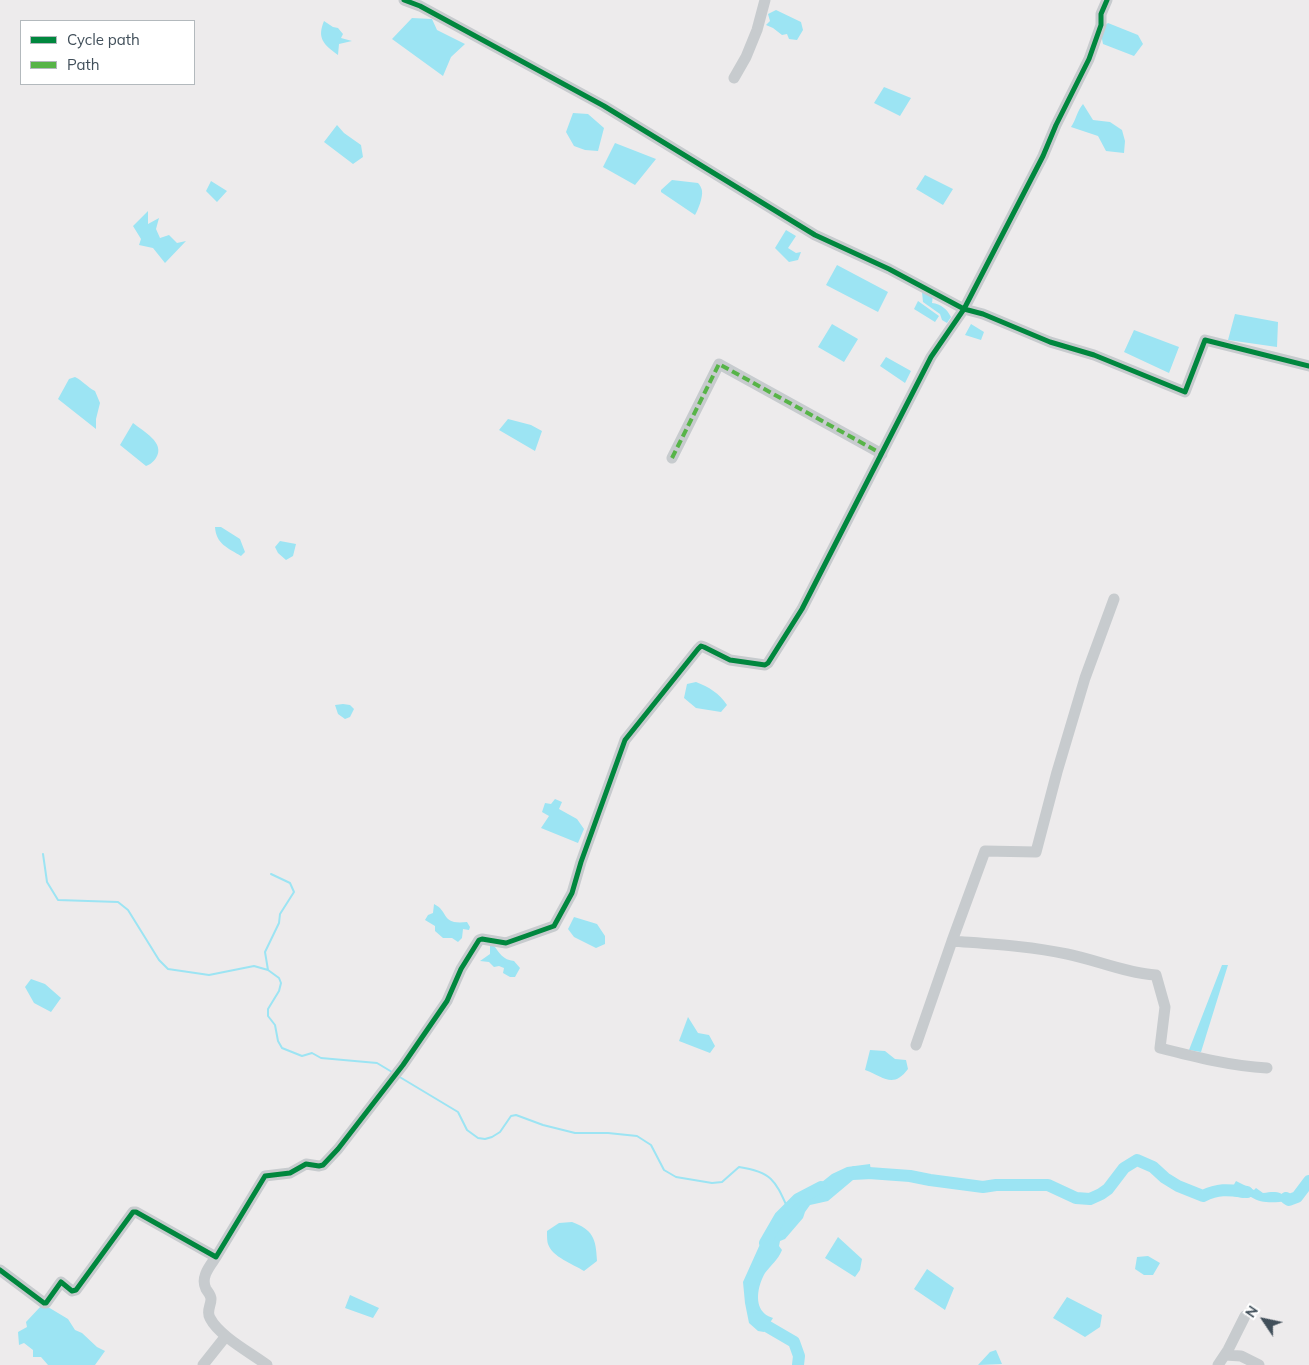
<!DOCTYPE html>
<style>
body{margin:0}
#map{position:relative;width:1309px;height:1365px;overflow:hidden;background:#edebec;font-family:Mulish,sans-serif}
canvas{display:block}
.legend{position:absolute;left:20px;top:20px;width:175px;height:65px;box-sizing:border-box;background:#fff;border:1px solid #b3b9bd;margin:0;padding:6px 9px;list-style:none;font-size:15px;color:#414f5a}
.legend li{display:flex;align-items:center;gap:10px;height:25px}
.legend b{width:25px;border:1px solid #b3b9bd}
.north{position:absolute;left:1239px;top:1295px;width:50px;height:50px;-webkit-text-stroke:4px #fff;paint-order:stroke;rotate:304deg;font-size:14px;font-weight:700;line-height:20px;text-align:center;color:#414f5a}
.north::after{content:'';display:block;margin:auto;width:18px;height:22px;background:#414f5a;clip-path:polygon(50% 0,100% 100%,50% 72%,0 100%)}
</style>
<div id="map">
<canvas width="1309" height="1365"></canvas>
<ul class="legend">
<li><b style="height:6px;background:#00873e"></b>Cycle path</li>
<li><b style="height:6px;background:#57b448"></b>Path</li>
</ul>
<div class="north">N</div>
</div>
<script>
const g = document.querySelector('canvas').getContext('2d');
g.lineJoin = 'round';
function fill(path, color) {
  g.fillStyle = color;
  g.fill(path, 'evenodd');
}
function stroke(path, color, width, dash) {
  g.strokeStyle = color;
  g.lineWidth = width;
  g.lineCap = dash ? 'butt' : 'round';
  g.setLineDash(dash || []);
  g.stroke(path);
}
const water = new Path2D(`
 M776,10L801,22L803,30L797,40L789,39L787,34L782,35L773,28L766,25L770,21L768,14Z
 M412,18L432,19L437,30L465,44L451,57L443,76L392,39Z
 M324,21L333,27L338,28L343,34L341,38L352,41L339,44L338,55C323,44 317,38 324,21Z
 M1108,23L1138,35L1143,44L1134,56L1103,44L1100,29Z
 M884,87L911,98L900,116L874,103Z
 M1083,104L1093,120L1110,122L1122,130L1125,141L1124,153L1106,151L1098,136L1071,127C1076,120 1077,111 1083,104Z
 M573,113L588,114L604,128L598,151L585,150L574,146L566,132Z
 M337,125L344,133L361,145L363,157L353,164L324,142Z
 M615,143L656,159L635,185L603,167Z
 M925,175L953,189L943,205L916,189Z
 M672,180L698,183C700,185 702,189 702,191C703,197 698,210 695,215L661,192V190Z
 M211,181L227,191L217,202L206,191Z
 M148,211V224L159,218L156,229L160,238L169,235L177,243L186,241L165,263L153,248L139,245L141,239L133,226Z
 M786,230L796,236L788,248L796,253L801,252L798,260L789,262L775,248Z
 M837,265L888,292L878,312L826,285Z
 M922,292L933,295L932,303C941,304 947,309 951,317L947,323L942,320L940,314L923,302Z
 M918,301L939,316L935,322L914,309Z
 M1235,314L1278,322L1277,347L1228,340Z
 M832,324L858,339L844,362L818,347Z
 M971,324L984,332L981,340L965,335Z
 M1134,330L1179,347L1169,373L1124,352Z
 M886,357L911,371L905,383L880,366Z
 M75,377C83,381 87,387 95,391L100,403L96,419V429L58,399L69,379Z
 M508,419L531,425L542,431L535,451L499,430Z
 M133,423C143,431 166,443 156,458C153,462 151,464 146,466L120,445Z
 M215,527H221L240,539L245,552L241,556C228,548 216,544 215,527Z
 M280,541L296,544L293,556L286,560L278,553L275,547Z
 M696,682C709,687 719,693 727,705L721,712L696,708L684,698L687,684Z
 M343,704L350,705L354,709L350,717L345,719L338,714L335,705Z
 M555,799L562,802L559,809L577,819L584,829L578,843L541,828L549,816L542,812L545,803L551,804Z
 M434,904C450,912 440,925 467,922L470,927L469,930L463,929L462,938L458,942L452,938H443L435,931V926L425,920L428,915L433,913Z
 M574,917L597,924L605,936V944L596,948L574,937L568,929Z
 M493,944C499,953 503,960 514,961L520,968L515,977H510L503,973L504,968L499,966L494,967L489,962L480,961L490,954V946Z
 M1222,965H1228L1201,1052L1189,1050Z
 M31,979L45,984L61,998L51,1012L34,1003L25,987Z
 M688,1017L698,1033L709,1035L715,1046L710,1053L679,1041Z
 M870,1050L885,1051L895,1059L906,1060L908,1069C893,1089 884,1077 865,1070Z
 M870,1164L872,1179L853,1180L828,1201L810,1205L805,1212L803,1218L785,1239L780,1241L779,1246L782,1250C778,1260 771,1265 765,1273C759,1283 754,1302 763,1312C765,1315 770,1317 773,1318L764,1332L758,1331L749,1323L745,1303L743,1282L761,1242L767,1233L776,1227L783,1217L797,1202L832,1174L847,1167Z
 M1236,1181L1254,1190L1256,1188L1263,1193C1275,1191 1280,1191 1289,1199L1299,1193L1309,1181L1301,1197C1285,1202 1265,1206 1251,1197L1243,1198L1228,1195Z
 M572,1222C593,1230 596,1238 597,1261L584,1271C573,1264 552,1257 548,1244C547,1241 547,1235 547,1231L559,1223Z
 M838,1237L862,1259L860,1270L855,1277L825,1258Z
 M1148,1256L1160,1263L1153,1275H1144L1135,1269L1137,1257Z
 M927,1269L954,1288L945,1310L914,1289Z
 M350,1295L379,1308L373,1318L345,1308Z
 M1067,1297L1102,1315L1100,1327L1085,1337L1053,1318Z
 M41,1306L48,1307L68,1319L75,1330L82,1333L97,1347L105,1351L95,1365H48L41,1357H33V1350L24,1343L19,1345L18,1332L27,1327L26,1322Z
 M996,1350L1002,1364L978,1365L990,1352Z`);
const stream = new Path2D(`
 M43,854L47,882L58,900L118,902L128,910L159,960L168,969L209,975L254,966L268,970L279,978L281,983L279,991L268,1009V1016L275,1025L278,1041L282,1048L302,1056L312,1053L321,1058L377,1063L392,1072
 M268,970L265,952L279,923L280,914L294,892L290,883L271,874
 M398,1076L458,1112L467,1130L478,1138L485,1139L492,1137L500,1132L511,1116L516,1115L543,1125L575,1133H608L637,1136L651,1145L664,1170L676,1177L712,1183L722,1182L739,1167C772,1172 775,1180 788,1209`);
const river = new Path2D(`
 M855,1172L910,1176L930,1180L983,1187L996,1185H1048L1076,1198L1090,1199L1101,1194L1108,1189L1124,1168L1137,1160L1153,1167L1165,1178L1178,1186L1203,1196C1220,1188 1229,1190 1247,1192
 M1286,1198L1289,1200L1297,1197L1309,1181
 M765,1243L780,1217L798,1199L821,1187
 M755,1318L758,1321L794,1342L799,1356L798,1365`);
const minor = new Path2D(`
 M404,0L420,6L604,106L815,235L889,269L964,309L983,314L1050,342L1094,355L1185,392L1205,340L1309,366
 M734,78L746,57L757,30L765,0
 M672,458L719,364L882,454
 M1114,599L1085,678L1057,772L1036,852L985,851L952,941C990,944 1029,946 1067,954C1097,960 1125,973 1156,975L1165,1007L1160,1048C1195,1057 1231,1066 1267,1068
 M916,1045L952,941
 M216,1257C210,1266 200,1277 206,1289C208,1292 211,1295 211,1299C211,1306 206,1311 210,1318C219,1336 251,1353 267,1365
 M0,1270L44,1303H46L61,1282L72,1291L76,1290L133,1212H136L216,1257L265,1176L290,1173L306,1164L319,1166L323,1165L338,1149L403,1065L447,1001L461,969L479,940L482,939L506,943L554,926L572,893L581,862L625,740L698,649L701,646L704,647L730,660L765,665L768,663L802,609L931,357L964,309L1043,156L1056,125L1089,59L1101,25V14L1107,0
 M1225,1355L1241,1356L1259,1365
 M203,1365L226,1336
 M1218,1365L1228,1350L1245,1316`);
const quiet = new Path2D(`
 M672,458L719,364L882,454`);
const cycleway = new Path2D(`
 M404,0L420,6L604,106L815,235L889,269L964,309L983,314L1050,342L1094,355L1185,392L1205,340L1309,366
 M0,1270L44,1303H46L61,1282L72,1291L76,1290L133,1212H136L216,1257L265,1176L290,1173L306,1164L319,1166L323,1165L338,1149L403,1065L447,1001L461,969L479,940L482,939L506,943L554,926L572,893L581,862L625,740L698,649L701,646L704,647L730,660L765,665L768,663L802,609L931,357L964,309L1043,156L1056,125L1089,59L1101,25V14L1107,0`);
fill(water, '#9ce4f3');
stroke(stream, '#9ce4f3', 2);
stroke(river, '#9ce4f3', 12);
stroke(minor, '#c7cbce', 11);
stroke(quiet, '#57b448', 4, [8, 4]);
stroke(cycleway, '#00873e', 5);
</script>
